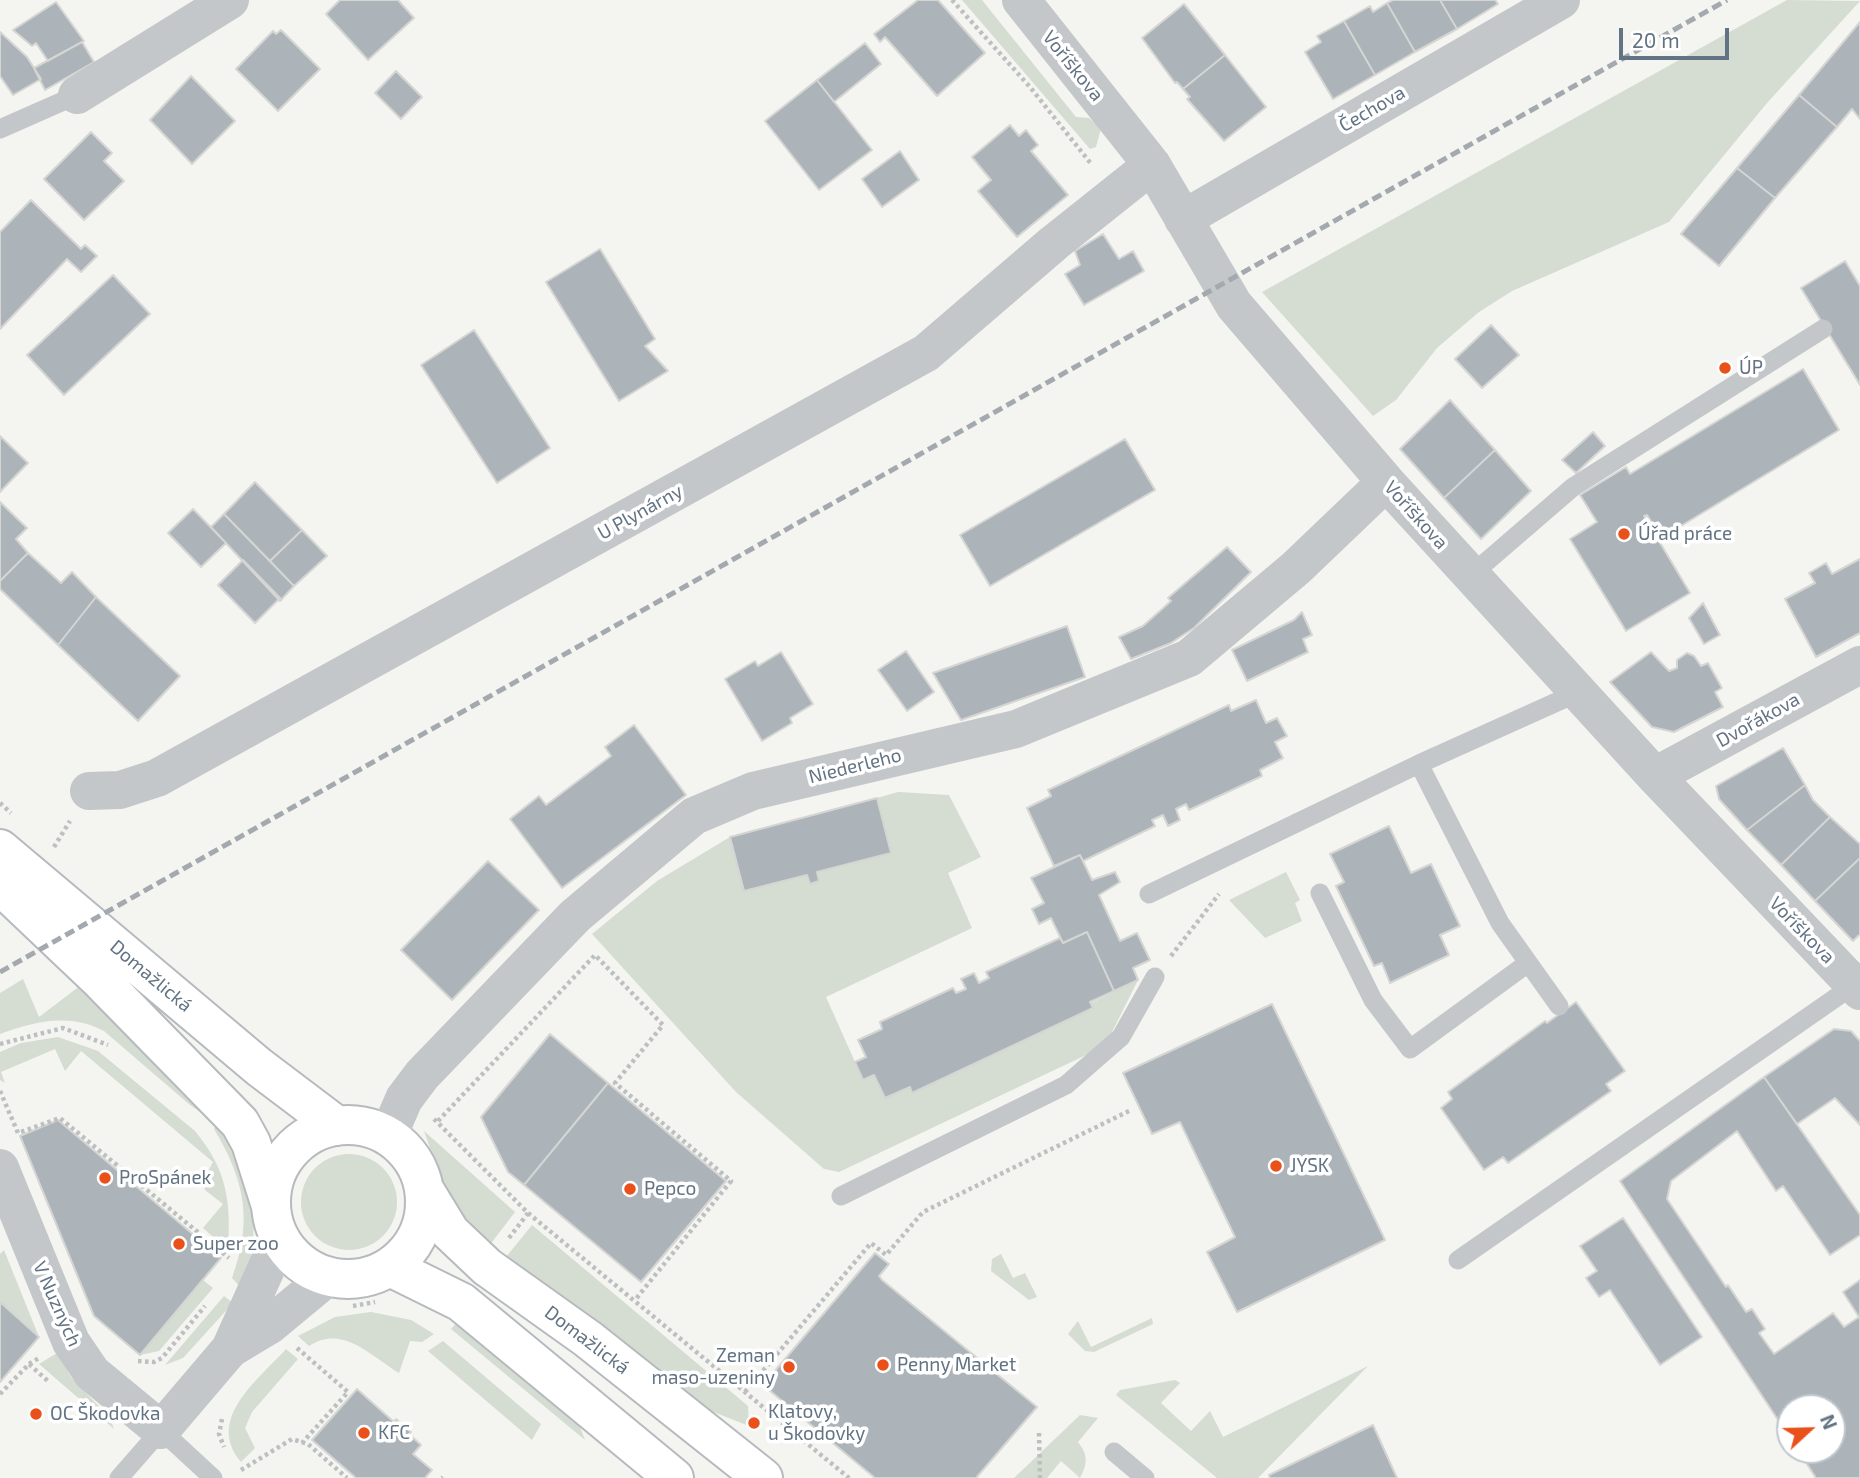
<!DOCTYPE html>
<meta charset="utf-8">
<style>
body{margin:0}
#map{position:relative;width:1860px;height:1478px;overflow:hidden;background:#f4f5f0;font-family:"Exo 2",sans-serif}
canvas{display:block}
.north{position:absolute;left:1776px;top:1394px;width:70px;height:70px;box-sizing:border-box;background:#fff;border:2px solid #c0c7cd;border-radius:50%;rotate:68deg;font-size:19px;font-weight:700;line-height:28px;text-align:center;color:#627383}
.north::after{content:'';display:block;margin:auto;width:24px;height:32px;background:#ea501a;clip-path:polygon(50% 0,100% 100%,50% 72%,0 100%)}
.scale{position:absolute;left:1619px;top:28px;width:110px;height:32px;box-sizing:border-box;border:4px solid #627383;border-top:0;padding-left:9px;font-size:21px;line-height:24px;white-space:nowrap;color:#627383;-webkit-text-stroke:5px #fff;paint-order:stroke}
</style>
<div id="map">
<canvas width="1860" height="1478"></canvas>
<div class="north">N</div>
<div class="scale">20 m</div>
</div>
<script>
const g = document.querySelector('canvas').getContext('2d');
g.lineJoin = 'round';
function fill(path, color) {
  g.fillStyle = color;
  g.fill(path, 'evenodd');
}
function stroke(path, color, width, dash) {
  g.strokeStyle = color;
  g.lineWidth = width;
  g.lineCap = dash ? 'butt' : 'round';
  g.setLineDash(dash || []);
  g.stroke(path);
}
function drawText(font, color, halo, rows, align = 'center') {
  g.font = font + ' "Exo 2",sans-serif';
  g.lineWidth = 7;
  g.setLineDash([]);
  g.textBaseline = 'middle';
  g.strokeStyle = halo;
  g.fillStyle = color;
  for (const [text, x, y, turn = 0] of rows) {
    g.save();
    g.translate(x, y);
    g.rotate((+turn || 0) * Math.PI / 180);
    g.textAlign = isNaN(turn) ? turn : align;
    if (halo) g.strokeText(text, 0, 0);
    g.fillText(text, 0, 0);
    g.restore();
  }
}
const green = new Path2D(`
 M962,0H982L1076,117L1089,118L1101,128L1096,147L1090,149Z
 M1787,0L1860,1L1767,103L1669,222L1512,291L1479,312L1437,348L1396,400L1373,416L1262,292Z
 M898,792L949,795L981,857L948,873L972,928L826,997L863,1080L874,1075L885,1098L910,1087L912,1092L1138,980L1105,1046L839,1172L824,1169L736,1092L592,934L657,881L730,837L745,891L807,875L810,884L819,881L817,872L891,853L877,798Z
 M1286,872L1300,900L1295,903L1302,921L1265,938L1229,900Z
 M23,979L39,1017L85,982L208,1107L200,1112L190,1105L104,1031C70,1013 35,1021 0,1034V993Z
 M58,1037L98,1051L195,1131C227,1170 231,1200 228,1250L203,1228L223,1204L205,1190L203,1181L213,1162L81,1051L65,1071L55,1049L1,1072L5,1083L0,1080V1052L21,1043Z
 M221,1120C226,1127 234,1134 237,1142C255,1183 261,1249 242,1289L232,1278C253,1220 245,1181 214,1129Z
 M424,1131L515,1212L486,1250L451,1208Z
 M301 1202a48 48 0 1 1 96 0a48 48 0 1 1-96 0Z
 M532,1225L748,1406L749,1426L696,1405L502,1262Z
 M4,1250L39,1337L0,1302V1254Z
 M1001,1254L1013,1278L1025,1273L1037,1297L1029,1300L991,1271L992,1259Z
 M203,1280L213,1288L159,1351L140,1355Z
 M224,1296L233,1303L183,1358L165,1365Z
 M371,1312L411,1320L434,1334L422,1342L410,1341L399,1373C370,1355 342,1324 309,1346L298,1336L335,1317Z
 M1152,1318L1153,1324L1094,1352L1085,1351L1068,1334L1078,1321L1091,1347Z
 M459,1320L578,1422L585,1440L451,1329Z
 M443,1341L541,1424L532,1440L428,1351Z
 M286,1349L298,1359L252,1412L245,1428L255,1448L241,1462C205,1419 258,1380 286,1349Z
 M57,1353L71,1377L110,1418L114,1429L39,1364Z
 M1368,1366L1258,1478H1217L1116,1395L1120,1390L1175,1380L1180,1383L1161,1403L1191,1431L1210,1411L1223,1437Z
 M1080,1415L1098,1418L1078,1442C1088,1455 1088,1463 1080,1478L1061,1461L1047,1478H1014Z`);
const building = new Path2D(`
 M340,0H398L414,18L368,60L326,14Z
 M918,0H938L985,53L937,96L885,37L880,42L874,34Z
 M1393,0H1440L1457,29L1415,52L1387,3Z
 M1440,0H1495L1498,4L1457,29Z
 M56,2L84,41L48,61L36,43L32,46L13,30Z
 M1387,3L1415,52L1375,75L1344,21L1370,6L1373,12Z
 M1184,4L1225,55L1183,89L1177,82L1175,83L1142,38Z
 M1344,21L1375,75L1333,99L1305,52L1321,42L1317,36Z
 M1860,22V119L1852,109L1837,127L1799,95Z
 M281,30L320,69L278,111L236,69L273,31L276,34Z
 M0,32L27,57L41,79L13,95L0,76Z
 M82,42L94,62L45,90L34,68Z
 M865,43L881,64L834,102L817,80Z
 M1225,55L1266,107L1224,141L1187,99L1190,97L1183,89Z
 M396,71L422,97L401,119L375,93Z
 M191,76L235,121L192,164L150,120Z
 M817,80L872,150L819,190L765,121Z
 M1799,95L1837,127L1775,198L1737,168Z
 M1010,125L1019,136L1026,130L1038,145L1031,151L1068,195L1017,237L978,191L991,180L972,157Z
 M91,132L112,153L104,161L124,181L84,220L44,179Z
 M900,151L919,180L882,207L862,179Z
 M1737,168L1775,198L1719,266L1681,234Z
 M31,200L81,249L85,245L97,256L81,272L67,259L0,329V232Z
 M1103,234L1119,259L1133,251L1144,271L1084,305L1065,274L1080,265L1075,251Z
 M600,249L655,339L645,346L668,371L619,401L546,282Z
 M1845,261L1860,286V385L1801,288Z
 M113,275L150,314L64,395L27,355Z
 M1491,325L1519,355L1482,388L1455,359Z
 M474,330L550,448L497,483L421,365Z
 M1803,369L1839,430L1666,535L1660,525L1655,528L1647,515L1644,516L1690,593L1626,631L1570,539L1597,522L1580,495L1626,467L1630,474Z
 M1450,400L1495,450L1444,498L1400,449Z
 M1593,432L1605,446L1576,473L1562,460Z
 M0,436L28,463L0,492Z
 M1125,439L1155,490L990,586L960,535Z
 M1495,450L1531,491L1481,539L1444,498Z
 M255,482L302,530L270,561L224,514Z
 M0,502L27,528L16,539L28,553L0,581Z
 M193,509L226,543L201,567L168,533Z
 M224,514L294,586L280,601L211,527Z
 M302,530L327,556L294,586L270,561Z
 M1227,547L1251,572L1194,628L1171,643L1131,659L1119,637L1143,626L1171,601L1168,598Z
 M28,553L61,583L72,572L96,597L58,645L0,589V581Z
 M1860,559V633L1816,657L1785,599L1815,583L1809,573L1826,563L1832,574Z
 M243,560L280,598L255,623L218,585Z
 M96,597L180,676L138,721L58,645Z
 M1703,603L1720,635L1704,644L1689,618Z
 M1302,612L1312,635L1303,639L1308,652L1247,681L1232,650L1294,620Z
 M1067,626L1085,677L961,720L933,673Z
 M906,651L934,692L907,711L878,670Z
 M781,652L813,704L790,718L792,723L762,741L725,679L755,661L758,666Z
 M1651,652L1669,671L1677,668V660L1687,653L1694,656L1701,666L1708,663L1722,688L1715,692L1723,707L1674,732L1652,727L1610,682Z
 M1256,700L1266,723L1277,718L1287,736L1275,742L1283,758L1260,770L1262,776L1189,810L1186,804L1176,809L1180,820L1168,826L1163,815L1152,820L1155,826L1083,861L1080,855L1054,866L1027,808L1051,796L1048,790L1229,705L1231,711Z
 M634,725L686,795L562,888L510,819L539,796L546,805L611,756L605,747Z
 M1783,748L1805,785L1747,830L1719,799L1716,786Z
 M1805,785L1813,800L1830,817L1781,865L1747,830Z
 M877,798L891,853L817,872L819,881L810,884L807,875L744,891L730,837Z
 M1830,817L1860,844V858L1815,901L1781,865Z
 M1389,826L1411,873L1431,864L1460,926L1440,935L1449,955L1390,983L1382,963L1374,966L1336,886L1344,882L1330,854Z
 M1080,855L1092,880L1115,872L1120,882L1099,895L1120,941L1137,933L1150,960L1133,968L1138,980L1114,991L1087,932L1063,943L1051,918L1039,924L1032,909L1044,903L1031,878Z
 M1860,858V934L1853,941L1815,901Z
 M488,861L539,910L452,1000L401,950Z
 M1087,932L1114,991L1090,1002L1093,1008L912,1093L910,1087L885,1098L874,1075L863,1080L855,1062L866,1057L858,1040L882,1029L880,1022L953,988L956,993L966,989L961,979L974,973L979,983L989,978L986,972L1060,938L1063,943Z
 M1576,1002L1625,1071L1606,1084L1611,1091L1508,1163L1503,1157L1484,1170L1441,1108L1452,1099L1448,1092L1545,1021L1547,1023Z
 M1272,1004L1385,1240L1237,1312L1207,1252L1235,1237L1180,1122L1152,1134L1123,1073Z
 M1834,1029L1851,1031L1860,1041V1125L1835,1098L1797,1124L1764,1077Z
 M550,1034L608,1083L524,1185L508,1172L481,1117Z
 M1764,1077L1860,1215V1235L1830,1255L1783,1186L1776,1191L1737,1131L1671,1181L1667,1199L1726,1287L1728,1285L1746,1312L1752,1309L1765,1329L1759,1333L1774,1354L1833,1313L1844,1327L1859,1317L1843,1292L1860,1280V1478H1816L1798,1450H1832V1408H1790V1438L1620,1181Z
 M608,1083L726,1181L641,1282L524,1185Z
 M58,1120L221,1258L140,1355L94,1316L20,1136Z
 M1623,1218L1702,1337L1660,1365L1610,1290L1599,1297L1586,1278L1597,1271L1580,1246Z
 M875,1253L889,1264L879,1276L882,1280L1037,1407L976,1478H875L763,1385Z
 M0,1302L39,1337L0,1382Z
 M357,1389L394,1422L396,1419L411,1432L409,1434L421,1445L413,1454L432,1470L425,1478H356L312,1440Z
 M1373,1425L1397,1478H1270L1269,1475Z`);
const path = new Path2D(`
 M952,0L1030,87L1092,165
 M0,803L11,813
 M54,847L70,821
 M1171,956L1219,894
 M0,1044L63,1028L108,1045
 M0,1091L18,1133L60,1118L229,1258
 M434,1119L528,1213L849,1478
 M438,1121L595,955L663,1025L615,1083L731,1181L635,1300
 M509,1238L528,1213
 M353,1306L375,1302
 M297,1348L348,1392L302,1443
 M138,1361L154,1362L162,1358L205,1306
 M29,1364L39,1358
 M745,1392L871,1243L886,1255L923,1212L1129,1111
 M0,1394L29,1364L49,1382
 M222,1419L219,1434L224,1447
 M1039,1433L1040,1478
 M241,1470L292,1439L308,1444L347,1478
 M442,1478L443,1477`);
const lane = new Path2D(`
 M0,129L77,95
 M1471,575L1573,487L1823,329
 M1419,764L1500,923L1559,1006
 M1320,893L1373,1000L1410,1049L1528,963
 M1149,894L1419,764L1579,692
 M841,1196L1066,1085L1121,1037L1155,977
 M1458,1260L1854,985
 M1114,1452L1145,1478
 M119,1478L161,1430L213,1478`);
const street = new Path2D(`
 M1021,0L1152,165L1234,305L1386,482L1655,776L1860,991
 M77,95L230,0
 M1183,219L1561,0
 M1655,776L1860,665
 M89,791L120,790L157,778L926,353L1054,243L1152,165
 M388,1136L404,1099L422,1075L575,916L694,816L753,791L1016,729L1189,658L1296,568L1386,482
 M0,1168L71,1342L92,1373L161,1430L230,1349L280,1238
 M230,1349L270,1325L329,1276`);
const primary = new Path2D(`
 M0,849L259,1067L337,1126
 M0,885L99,979L240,1123L251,1143L271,1206
 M271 1202a77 77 0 1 1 154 0a77 77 0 1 1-154 0Z
 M425,1191L450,1232L487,1267L588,1339L763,1478
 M390,1267L461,1302L674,1478`);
const rail = new Path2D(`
 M0,972L1727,0`);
const markers = [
 [1725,368,7,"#ea501a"],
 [1624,534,7,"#ea501a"],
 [1276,1166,7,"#ea501a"],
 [105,1178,7,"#ea501a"],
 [630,1189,7,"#ea501a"],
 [179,1244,7,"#ea501a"],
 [883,1365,7,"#ea501a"],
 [789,1367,7,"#ea501a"],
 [36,1414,7,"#ea501a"],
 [754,1423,7,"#ea501a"],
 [364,1433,7,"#ea501a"]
];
const streetNames = [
 ["Voříškova",1073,66,51],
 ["Čechova",1372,109,-30],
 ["U Plynárny",640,512,-29],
 ["Voříškova",1416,515,48],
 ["Dvořákova",1758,720,-29],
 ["Niederleho",855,766,-14],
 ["Voříškova",1802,930,46],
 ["Domažlická",151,976,40],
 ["V Nuzných",57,1304,66],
 ["Domažlická",587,1340,37]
];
const poiNames = [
 ["ÚP",1739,368],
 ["Úřad práce",1638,534],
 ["JYSK",1290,1166],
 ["ProSpánek",119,1178],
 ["Pepco",644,1189],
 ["Super zoo",193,1244],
 ["Zeman",775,1356,"right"],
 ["maso-uzeniny",775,1378,"right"],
 ["Penny Market",897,1365],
 ["Klatovy,",768,1412],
 ["u Škodovky",768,1434],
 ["OC Škodovka",50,1414],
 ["KFC",378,1433]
];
fill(green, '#d5dcd1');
fill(building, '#acb3b9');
stroke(building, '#d5d6d3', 2);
stroke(primary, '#b6babe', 42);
stroke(path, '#bdbfc1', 4.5, [3.5, 3.5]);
stroke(lane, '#c4c7ca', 19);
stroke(street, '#c4c7ca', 38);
stroke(primary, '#fff', 38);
stroke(rail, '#a3a9af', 5, [10, 5]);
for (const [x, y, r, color] of markers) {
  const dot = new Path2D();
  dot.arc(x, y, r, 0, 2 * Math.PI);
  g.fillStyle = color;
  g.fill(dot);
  stroke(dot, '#fff', 2.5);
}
drawText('19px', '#627383', '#fff', streetNames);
drawText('19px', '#627383', '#fff', poiNames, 'left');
</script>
